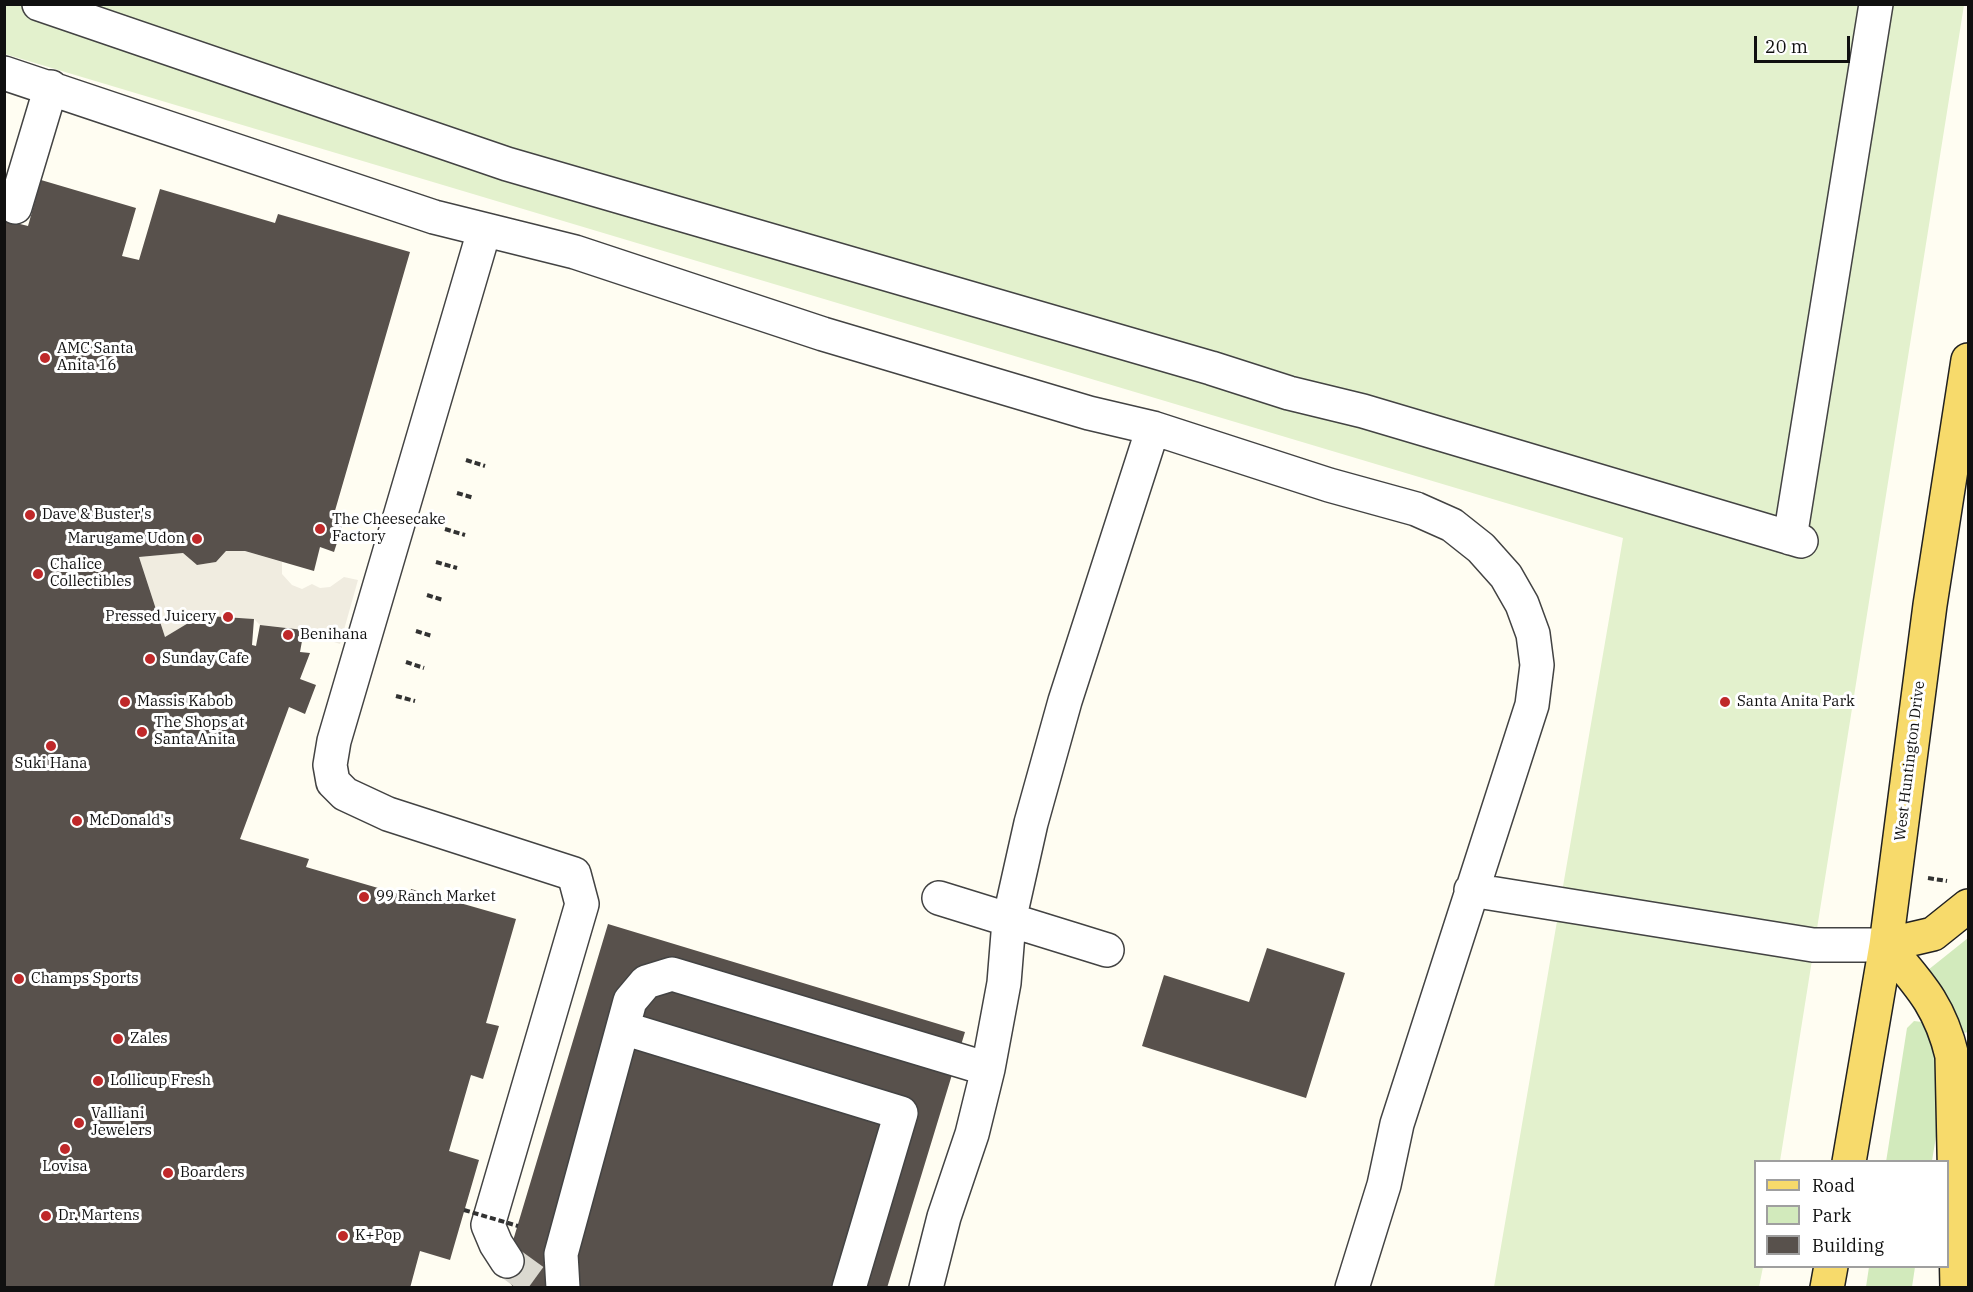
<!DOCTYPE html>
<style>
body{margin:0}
#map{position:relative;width:1973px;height:1292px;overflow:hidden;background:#fffdf2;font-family:"IBM Plex Serif",serif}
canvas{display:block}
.frame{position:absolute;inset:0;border:6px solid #101010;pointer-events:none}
.legend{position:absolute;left:1754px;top:1160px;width:195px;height:108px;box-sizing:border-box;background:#fff;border:2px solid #9f9f9f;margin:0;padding:8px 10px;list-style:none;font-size:18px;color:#101010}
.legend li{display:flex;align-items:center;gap:12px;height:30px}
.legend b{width:30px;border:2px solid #9f9f9f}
.scale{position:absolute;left:1754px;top:36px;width:96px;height:27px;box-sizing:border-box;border:3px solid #101010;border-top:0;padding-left:8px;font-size:18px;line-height:21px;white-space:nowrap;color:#101010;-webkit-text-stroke:4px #fff;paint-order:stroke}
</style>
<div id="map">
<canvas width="1973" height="1292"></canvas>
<div class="frame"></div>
<ul class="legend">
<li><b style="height:8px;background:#f7da6b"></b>Road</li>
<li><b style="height:16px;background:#d2eabc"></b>Park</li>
<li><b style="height:16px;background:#58514c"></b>Building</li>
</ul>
<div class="scale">20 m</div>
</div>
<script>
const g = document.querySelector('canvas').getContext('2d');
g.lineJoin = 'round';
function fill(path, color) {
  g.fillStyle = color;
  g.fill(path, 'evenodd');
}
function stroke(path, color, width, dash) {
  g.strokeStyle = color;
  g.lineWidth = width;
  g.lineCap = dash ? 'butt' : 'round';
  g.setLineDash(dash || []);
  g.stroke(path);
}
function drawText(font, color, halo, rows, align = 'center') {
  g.font = font + ' "IBM Plex Serif",serif';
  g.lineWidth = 6;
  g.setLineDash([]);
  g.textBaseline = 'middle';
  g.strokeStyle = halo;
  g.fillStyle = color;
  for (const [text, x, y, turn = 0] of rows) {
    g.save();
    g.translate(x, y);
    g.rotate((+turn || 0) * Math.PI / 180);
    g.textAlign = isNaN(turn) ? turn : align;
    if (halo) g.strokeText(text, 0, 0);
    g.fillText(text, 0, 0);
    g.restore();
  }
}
const green = new Path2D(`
 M1968,938V1032L1964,1033L1946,994L1928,970Z
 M1914,1021L1922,1022C1950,1063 1940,1115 1932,1161L1886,1162L1907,1028Z
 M1869,1267H1915L1912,1287H1866Z`);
const pitch = new Path2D(`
 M4,5H1964L1780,1161L1756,1162V1266L1763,1267L1759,1287H1494L1623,538L5,54Z`);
const plaza = new Path2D(`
 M226,551H245L282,562V574L292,585L302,589L312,584L320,588L330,587L344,577L358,580L340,644L331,641L325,634L316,631L260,625L254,619L209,616L204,624L196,623L195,620L165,637L139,557L183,553L197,565L216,562Z`);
const building = new Path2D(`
 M41,180L136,208L122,256L139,260L160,189L275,223L278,214L410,252L332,521L343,524L334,552L320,547L314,571L245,551H226L216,562L197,565L183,553L139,557L165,637L195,619L196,623L204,624L209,616L254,619L252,645L256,646L260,625L304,630L300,652L310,653L300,679L316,685L305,714L289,707L240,839L309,859L306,867L409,897L411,889L516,919L486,1023L499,1026L483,1079L471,1075L449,1151L479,1160L450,1260L420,1251L410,1288H4V220L28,226Z
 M608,924L965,1032L887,1288H514L503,1274Z
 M1267,948L1345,973L1306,1098L1142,1046L1164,975L1249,1002Z`);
const minorTunnel = new Path2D(`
 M507,1261L544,1288`);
const path = new Path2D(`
 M466,460L485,466
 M457,493L474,498
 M445,529L465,535
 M436,562L457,568
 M427,595L443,600
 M416,631L432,636
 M406,662L424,668
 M396,696L415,701
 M1928,878L1947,881`);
const minor = new Path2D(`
 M39,4L507,164L1211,368L1289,393L1363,411L1801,541
 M4,73L434,217L575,252L823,334L1089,413L1153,428L1329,485L1416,509L1452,525L1481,548L1506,576L1522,604L1533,634L1537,665L1532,705L1397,1124L1384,1185L1352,1288
 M15,207L51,87
 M484,231L334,741L330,765L333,782L345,794L388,814L574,874L582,904L488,1225L496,1244L507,1261
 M1790,538L1876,4
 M1471,890L1813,945H1886
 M939,898L1107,950
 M623,1028L901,1113L849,1288
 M563,1288L561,1254L630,1001L646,982L672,974L988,1069
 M926,1288L944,1217L972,1134L988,1069L1004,983L1009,921L1031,823L1065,701L1153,428`);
const major = new Path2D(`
 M1886,945C1919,984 1940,1005 1952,1056L1957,1288
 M1886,945L1933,934L1968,906
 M1849,1162L1886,945L1930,605L1968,360
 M1827,1288L1831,1266`);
const pathBridge = new Path2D(`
 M464,1210L518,1226`);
const markers = [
 [45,358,6,"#bf2829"],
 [30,515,6,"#bf2829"],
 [320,529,6,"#bf2829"],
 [197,539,6,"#bf2829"],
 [38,574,6,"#bf2829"],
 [228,617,6,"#bf2829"],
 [288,635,6,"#bf2829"],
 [150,659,6,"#bf2829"],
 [125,702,6,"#bf2829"],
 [1725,702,6,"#bf2829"],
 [142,732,6,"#bf2829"],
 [51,746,6,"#bf2829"],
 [77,821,6,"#bf2829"],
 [364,897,6,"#bf2829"],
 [19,979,6,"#bf2829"],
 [118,1039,6,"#bf2829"],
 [98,1081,6,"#bf2829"],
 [79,1123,6,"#bf2829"],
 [65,1149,6,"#bf2829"],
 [168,1173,6,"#bf2829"],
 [46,1216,6,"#bf2829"],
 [343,1236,6,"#bf2829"]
];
const poiNames = [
 ["AMC Santa",57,349],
 ["Anita 16",57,366],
 ["Dave & Buster's",42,515],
 ["The Cheesecake",332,520],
 ["Factory",332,537],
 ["Marugame Udon",185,539,"right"],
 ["Chalice",50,565],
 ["Collectibles",50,582],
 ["Pressed Juicery",216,617,"right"],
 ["Benihana",300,635],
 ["Sunday Cafe",162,659],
 ["Massis Kabob",137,702],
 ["Santa Anita Park",1737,702],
 ["The Shops at",154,723],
 ["Santa Anita",154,740],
 ["Suki Hana",51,764,"center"],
 ["McDonald's",89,821],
 ["99 Ranch Market",376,897],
 ["Champs Sports",31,979],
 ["Zales",130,1039],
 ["Lollicup Fresh",110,1081],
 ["Valliani",91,1114],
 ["Jewelers",91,1131],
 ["Lovisa",65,1167,"center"],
 ["Boarders",180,1173],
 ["Dr. Martens",58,1216],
 ["K+Pop",355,1236]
];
const streetNames = [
 ["West Huntington Drive",1910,761,-83]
];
fill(green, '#d2eabc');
fill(pitch, '#e3f1cd');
fill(plaza, '#f0ece0');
fill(building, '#58514c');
stroke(minorTunnel, '#dbd9d0', 33, [33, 16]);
stroke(minor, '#434343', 36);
stroke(major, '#212121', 36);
stroke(path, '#323232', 4, [6, 3]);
stroke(minor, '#fff', 33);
stroke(major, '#f7da6b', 33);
stroke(pathBridge, '#323232', 4, [6, 3]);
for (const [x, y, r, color] of markers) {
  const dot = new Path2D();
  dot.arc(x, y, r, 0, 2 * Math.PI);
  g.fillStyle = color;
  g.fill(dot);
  stroke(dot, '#fff', 2);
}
drawText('15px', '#101010', '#fff', poiNames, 'left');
drawText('15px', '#101010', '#fff', streetNames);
</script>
